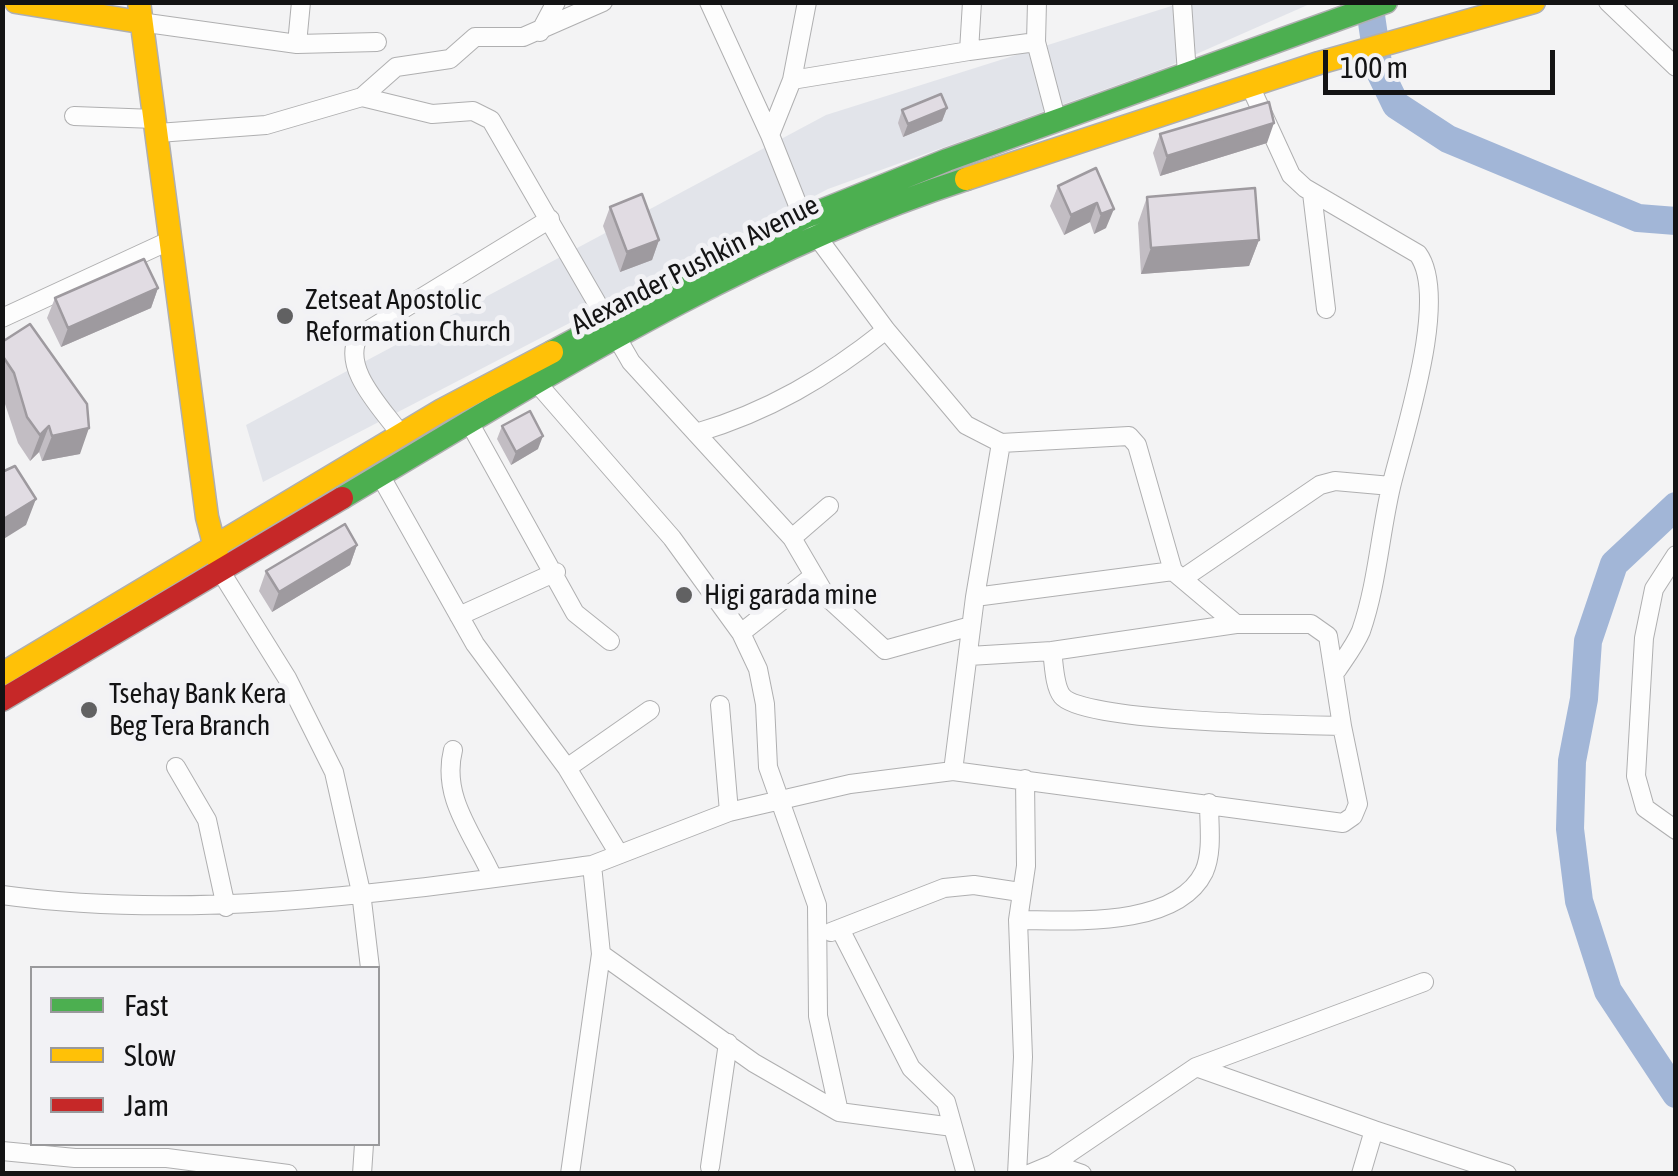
<!DOCTYPE html>
<style>
body{margin:0}
#map{position:relative;width:1678px;height:1176px;overflow:hidden;background:#f3f3f4;font-family:"Asap Condensed",sans-serif}
canvas{display:block}
.frame{position:absolute;inset:0;border:5px solid #131314;pointer-events:none}
.legend{position:absolute;left:30px;top:966px;width:350px;height:180px;box-sizing:border-box;background:#f2f2f5;border:2px solid #99999b;margin:0;padding:12px 18px;list-style:none;font-size:30px;color:#131314}
.legend li{display:flex;align-items:center;gap:20px;height:50px}
.legend b{width:50px;border:2px solid #99999b}
.scale{position:absolute;left:1323px;top:50px;width:232px;height:45px;box-sizing:border-box;border:5px solid #131314;border-top:0;padding-left:12px;font-size:30px;line-height:35px;white-space:nowrap;color:#131314;-webkit-text-stroke:8px #f2f2f5;paint-order:stroke}
</style>
<div id="map">
<canvas width="1678" height="1176"></canvas>
<div class="frame"></div>
<ul class="legend">
<li><b style="height:12px;background:#4caf50"></b>Fast</li>
<li><b style="height:12px;background:#ffc107"></b>Slow</li>
<li><b style="height:12px;background:#c62828"></b>Jam</li>
</ul>
<div class="scale">100 m</div>
</div>
<script>
const g = document.querySelector('canvas').getContext('2d');
g.lineJoin = 'round';
function fill(path, color) {
  g.fillStyle = color;
  g.fill(path, 'evenodd');
}
function stroke(path, color, width, dash) {
  g.strokeStyle = color;
  g.lineWidth = width;
  g.lineCap = dash ? 'butt' : 'round';
  g.setLineDash(dash || []);
  g.stroke(path);
}
function drawText(font, color, halo, rows, align = 'center') {
  g.font = font + ' "Asap Condensed",sans-serif';
  g.lineWidth = 10;
  g.setLineDash([]);
  g.textBaseline = 'middle';
  g.strokeStyle = halo;
  g.fillStyle = color;
  for (const [text, x, y, turn = 0] of rows) {
    g.save();
    g.translate(x, y);
    g.rotate((+turn || 0) * Math.PI / 180);
    g.textAlign = isNaN(turn) ? turn : align;
    if (halo) g.strokeText(text, 0, 0);
    g.fillText(text, 0, 0);
    g.restore();
  }
}
const built = new Path2D(`
 M1181,3H1312L1167,67L828,189L263,482L246,425L826,115Z`);
const river = new Path2D(`
 M1369,2L1379,70L1396,105L1448,139L1638,218L1676,221
 M1676,506L1614,564L1588,641L1584,699L1572,761L1570,829L1579,901L1608,991L1676,1094`);
const street = new Path2D(`
 M709,2L770,135
 M1182,2L1187,74
 M1608,2L1676,67
 M140,22L297,44L301,2
 M540,32L556,2
 M1036,42L1057,122
 M297,44L377,42
 M969,51L1036,42L1037,2
 M792,80L969,51L972,2
 M1251,88L1291,175L1305,188L1418,254C1450,298 1403,436 1391,487C1380,534 1377,585 1361,631C1355,645 1345,658 1337,670
 M362,97L396,67L450,59L475,37H523L603,2
 M74,116L155,119
 M158,133L266,125L362,97L432,114L473,111L491,120L631,362L792,538L826,596L885,650L971,626
 M1312,193L1326,309
 M803,218L770,135L792,80L807,2
 M815,234L886,330L966,425L1001,443L975,597L953,771
 M2,318L171,240
 M537,383L672,538L741,633L758,669L765,704L768,767L817,905L818,1016L839,1112
 M469,422L575,613L610,641
 M696,433C768,412 827,377 886,330
 M401,435C383,409 340,368 359,336L550,219
 M1001,443L1129,436L1137,445L1173,571
 M380,475L475,644L567,768L619,854
 M792,538L829,506
 M1676,555L1654,589L1644,638L1636,776L1645,808L1676,830
 M221,572L287,678L334,772L361,892L370,968
 M1185,577L1320,485L1335,481L1391,486
 M975,597L1173,571L1236,624
 M459,616L556,572
 M741,633L813,576
 M969,656L1052,651L1236,624H1311L1328,636L1342,726C1300,725 1083,722 1062,696C1054,686 1054,663 1052,651
 M720,705L729,812
 M453,750C441,798 474,835 493,878
 M176,767L207,820L226,907
 M567,768L650,710
 M2,895C199,922 397,891 592,865
 M1018,920C1069,920 1176,929 1204,872C1213,852 1209,825 1209,803
 M841,931L911,1068L946,1102L953,1127
 M831,932L944,888L974,885L1020,892
 M601,954L754,1063L839,1112L953,1127L966,1174
 M1196,1067L1374,1130
 M2,1151L75,1158H167L288,1174
 M1053,1164L1082,1174
 M710,1167L728,1043
 M362,1174L364,1144
 M570,1174L601,954L592,865L729,812L850,784L953,771L1343,823L1353,816L1358,804L1342,726
 M1017,1174L1023,1057L1018,920L1026,866L1025,779
 M1029,1174L1053,1164L1196,1067L1424,982
 M1361,1174L1374,1130L1507,1174`);
const fast = new Path2D(`
 M552,352L803,218L947,160L1386,2
 M342,498C544,378 742,252 966,179`);
const slow = new Path2D(`
 M16,2L140,22
 M139,2L207,517L218,559
 M966,179L1319,63L1534,2
 M2,674L442,410L552,352`);
const jam = new Path2D(`
 M2,700L342,498`);
const wall = new Path2D(`
 M947,108L942,121L903,137L898,123L902,110Z
 M1160,134L1267,143L1160,176L1153,153Z
 M1096,168L1106,228L1094,234L1090,222L1064,235L1050,206L1058,186Z
 M1147,197L1259,240L1249,266L1141,274L1138,223Z
 M610,207L659,240L652,260L620,272L603,226Z
 M158,288L151,308L61,347L47,318L55,298Z
 M2,342L80,454L42,461L39,452L30,461L18,443L2,395Z
 M502,426L538,449L511,465L497,439Z
 M357,545L350,565L272,612L259,591L266,571Z`);
const shadedWall = new Path2D(`
 M947,108L942,121L903,137L908,124Z
 M1274,123L1267,143L1160,176L1167,156Z
 M1097,203L1090,222L1064,235L1071,215Z
 M1114,209L1106,228L1094,234L1101,214Z
 M659,240L652,260L620,272L627,252Z
 M1259,240L1249,266L1141,274L1151,248Z
 M158,288L151,308L61,347L68,328Z
 M49,426L39,452L30,461L40,435Z
 M89,428L80,454L42,461L52,436Z
 M543,436L538,449L511,465L516,452Z
 M36,499L26,525L2,540V520Z
 M357,545L350,565L272,612L279,592Z`);
const building = new Path2D(`
 M941,94L947,108L908,124L902,110Z
 M1269,102L1274,123L1167,156L1160,134Z
 M1096,168L1114,209L1101,214L1097,203L1071,215L1058,186Z
 M1255,188L1259,240L1151,248L1147,197Z
 M642,194L659,240L627,252L610,207Z
 M144,259L158,288L68,328L55,298Z
 M30,324L87,404L89,428L52,436L49,426L40,435L27,417L14,373L2,355V342Z
 M530,411L543,436L516,452L502,426Z
 M15,466L36,499L2,520V472Z
 M345,524L357,545L279,592L266,571Z`);
const markers = [
 [285,316,10,"#616162"],
 [684,595,10,"#616162"],
 [89,710,10,"#616162"]
];
const streetNames = [
 ["Alexander Pushkin Avenue",695,265,-27]
];
const poiNames = [
 ["Zetseat Apostolic",305,300],
 ["Reformation Church",305,332],
 ["Higi garada mine",704,595],
 ["Tsehay Bank Kera",109,694],
 ["Beg Tera Branch",109,726]
];
fill(built, '#e2e4ea');
stroke(river, '#a2b6d7', 28);
stroke(street, '#afafb0', 20);
stroke(fast, '#afafb0', 25);
stroke(slow, '#afafb0', 25);
stroke(jam, '#afafb0', 25);
stroke(street, '#fdfdfd', 18);
stroke(fast, '#4caf50', 22);
stroke(slow, '#ffc107', 22);
stroke(jam, '#c62828', 22);
fill(wall, '#c2bdc3');
fill(shadedWall, '#9e9a9f');
fill(building, '#e1dce3');
stroke(building, '#9e9a9f', 2.5);
for (const [x, y, r, color] of markers) {
  const dot = new Path2D();
  dot.arc(x, y, r, 0, 2 * Math.PI);
  g.fillStyle = color;
  g.fill(dot);
  stroke(dot, '#f2f2f5', 4);
}
drawText('28px', '#131314', '#f2f2f5', streetNames);
drawText('28px', '#131314', '#f2f2f5', poiNames, 'left');
</script>
